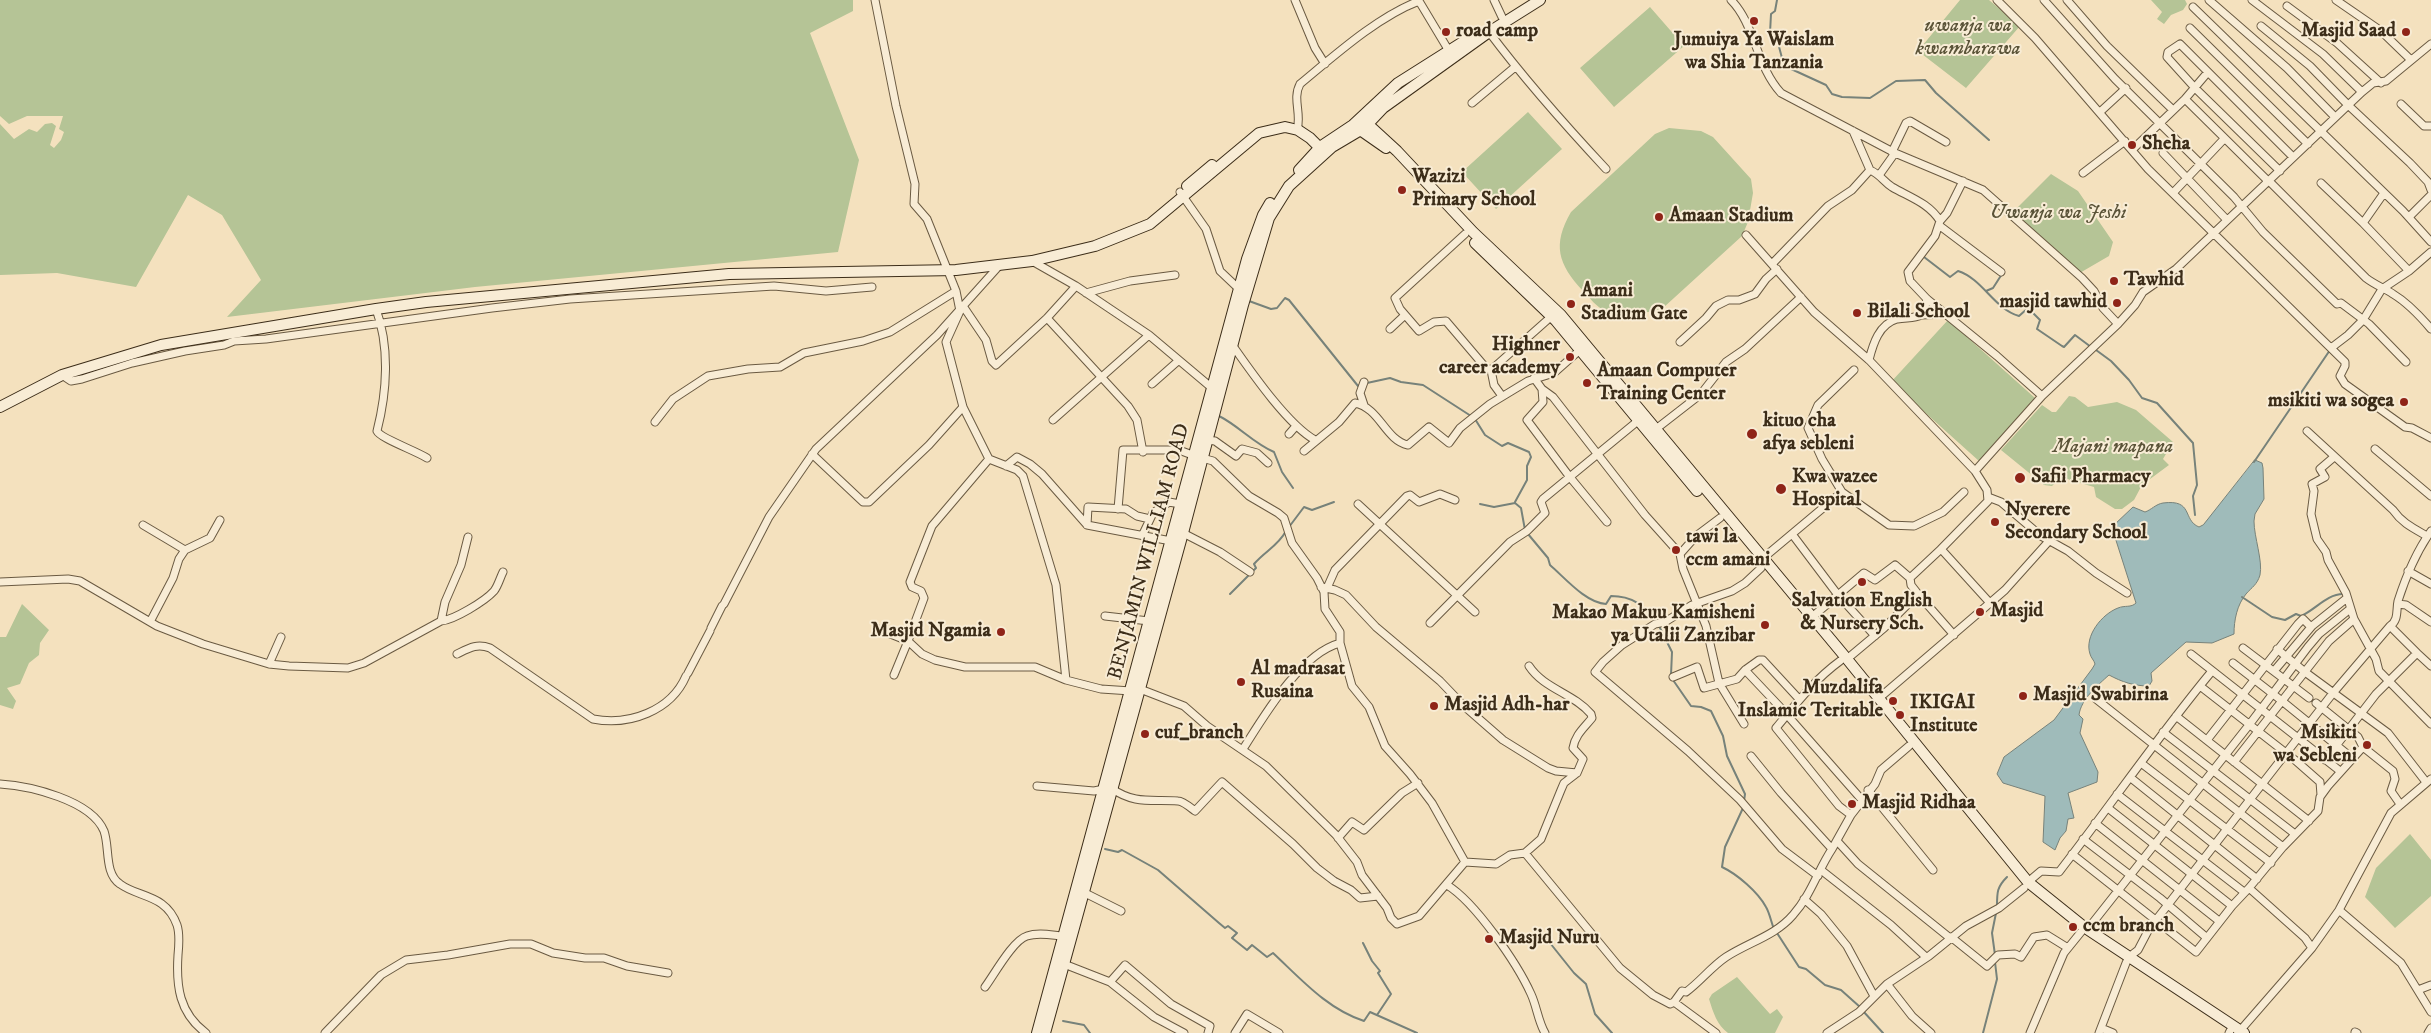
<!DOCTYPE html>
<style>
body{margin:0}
canvas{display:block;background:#f4e1be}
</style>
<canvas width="2431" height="1033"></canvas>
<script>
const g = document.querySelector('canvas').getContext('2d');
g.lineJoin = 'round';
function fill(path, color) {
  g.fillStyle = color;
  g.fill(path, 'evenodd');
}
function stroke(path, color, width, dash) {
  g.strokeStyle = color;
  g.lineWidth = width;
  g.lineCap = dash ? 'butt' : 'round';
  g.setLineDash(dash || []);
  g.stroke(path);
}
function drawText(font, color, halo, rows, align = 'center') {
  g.font = font + ' "IM FELL DW Pica",serif';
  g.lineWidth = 4;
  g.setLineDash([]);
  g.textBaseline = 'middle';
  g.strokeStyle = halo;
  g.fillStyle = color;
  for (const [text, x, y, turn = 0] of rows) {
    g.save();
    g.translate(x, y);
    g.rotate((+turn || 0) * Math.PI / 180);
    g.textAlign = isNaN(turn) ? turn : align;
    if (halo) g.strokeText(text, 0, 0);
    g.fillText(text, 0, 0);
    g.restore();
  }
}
const green = new Path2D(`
 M0,0H853V11L810,33L859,160L838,252L475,287L227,317L261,280L222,215L188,195L136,287L57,273L0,275V124L14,139L29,129L37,132L45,124L52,123L56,126L50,145L54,148L61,140L64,132L59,129L63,116H27L9,124L0,116Z
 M1960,0H1989L2020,26L1966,88L1918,51Z
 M2151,0H2185L2187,4L2183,10L2171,15L2164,24L2157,19L2162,12Z
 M1650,7L1684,46L1614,107L1580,68Z
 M1528,112L1562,149L1496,209L1462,172Z
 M1669,128L1701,131L1713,137L1751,179L1753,193L1748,222L1742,236L1663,308C1649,313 1620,318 1606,311C1596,307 1590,298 1583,291C1558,264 1552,245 1571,212L1655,134Z
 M2051,174L2078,191L2113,242L2109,256L2078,274L2013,212Z
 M1948,320L2035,398L1979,461L1891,382Z
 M2069,396L2075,397L2088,407L2117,402L2136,410L2173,442L2163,459L2169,465L2142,485L2134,500L2122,509H2115L2096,497L2094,487L2070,480L2062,476L2052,486L2044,485L2001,450L2042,405L2052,412H2056Z
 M22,604L49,630L40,643L39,655L29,663L20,684L7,688L16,701L13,709L0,705V637H6Z
 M2410,834L2431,860V896L2395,928L2365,897L2376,868Z
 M1737,977L1770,1014L1777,1009L1783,1017L1775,1033H1728C1717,1025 1713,1012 1709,999L1712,994Z`);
const water = new Path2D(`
 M2255,460L2262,463L2263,468L2264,499L2255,514L2254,521C2254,537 2263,561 2260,575C2257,585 2252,587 2246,594C2237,605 2234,620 2234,634L2212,643L2186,642L2151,673L2152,681L2149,686C2134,686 2122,682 2109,675C2098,685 2081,699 2079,715L2083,719L2080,733L2098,772L2097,782L2068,793L2074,818L2068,819L2066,831L2060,838L2055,850L2043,842L2045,796L2003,783L1997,774L2004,757L2054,720L2092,669L2095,664C2094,660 2091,658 2090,654C2084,636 2102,614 2118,608C2125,605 2131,608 2136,603L2113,531L2114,525L2133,507L2145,512C2151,510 2156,504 2163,503C2194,499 2182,520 2199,527L2203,525Z`);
const stream = new Path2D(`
 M1777,0L1775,11L1771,14L1770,33L1778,43L1782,58L1789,68L1826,85L1832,94L1842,97L1870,98L1896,81L1925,80L1936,93L1989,140
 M1924,257L1950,277L1958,271C1983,279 1994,309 2019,316L2028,308L2040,320L2037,329L2062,346L2064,347L2075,335L2091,347
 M1986,291L1993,288L2002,274
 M1249,301L1271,309L1277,308L1285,298L1289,300L1358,386L1360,385
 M2096,350L2111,361L2129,380L2142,398L2157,403L2193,443L2197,485L2193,496L2195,515
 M1367,383L1390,378L1401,382L1423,385L1471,416
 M1219,416C1239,426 1253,443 1274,452L1282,472L1293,488
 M1475,419L1485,435L1502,446L1508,443L1529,452L1531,457L1527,466V480L1515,502
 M2254,462L2330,350
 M1480,504L1494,507L1515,503L1521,508L1525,530
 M1289,527L1304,507L1312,510L1334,502
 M1528,534L1548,558L1550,565C1565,578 1586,603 1606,604L1611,596C1632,596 1644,605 1656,622
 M1230,594L1256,568L1254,564C1265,551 1278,546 1286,531
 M2242,597L2272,617L2285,620L2296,614L2301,616C2315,610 2327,594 2343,594
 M1659,626L1672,652L1671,675
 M1673,680L1691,706L1701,707L1711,711L1723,736L1727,756L1745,794L1744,801
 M1743,808L1725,847L1722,867C1737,874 1758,892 1766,907C1770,914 1771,922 1774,929
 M1105,849L1118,852L1122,850L1158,870L1219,923L1225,928L1228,926L1237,933L1232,938L1247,950L1252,945L1267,957L1273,953C1301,979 1327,1009 1364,1021L1370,1012L1417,1033
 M1997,906C1997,892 1997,887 2007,877
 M1542,933L1574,973L1586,984L1595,1014L1612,1033
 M1777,933L1799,967L1806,969L1825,985L1841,990L1860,1007
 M1363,943L1372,961L1380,971L1378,973L1391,994L1377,1015
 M1995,955L1992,933L1996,913
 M1863,1011L1883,1033
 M1063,1021L1084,1025L1090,1033
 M1983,1033L1997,979L1995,962`);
const street = new Path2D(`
 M875,0L896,106L915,184L914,204L927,219L956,291L960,311L946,342L963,407L989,459L1017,470L1023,476L1056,585L1066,680
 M1295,0L1315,48L1325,64
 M1494,0L1502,17
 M1731,0C1755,24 1756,66 1781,93L1895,153L1983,190L2082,278L2094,291L2103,308L2118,324
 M1997,0L2035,38L2148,169L2345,362V366L2340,376L2345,384L2405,427L2412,428L2431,438
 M2044,0L2115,79L2234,197L2263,232L2337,304L2341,303L2369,324L2406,362
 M2067,0L2107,46L2173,110
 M2209,0L2287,68L2335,117
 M2252,0L2323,54L2362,92
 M2336,0L2381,31L2411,60
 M2287,6L2337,43L2381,83
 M2193,7L2403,211L2431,242
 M2261,26L2310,66L2348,105L2410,163L2428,182L2431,190
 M2190,28L2308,144
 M1489,32C1525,80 1565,125 1606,169
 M2185,99L2269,182
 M1472,103L1515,67
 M2401,104L2424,126H2431
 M2100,112L2126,88
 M1297,130C1302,114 1292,99 1300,84C1334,56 1377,17 1419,1L1449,51
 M2132,150L2185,99L2208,72
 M1892,152L1906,123L1910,121L1946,142
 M2163,153L2227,220
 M1870,170C1881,175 1883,181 1892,187C1909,197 1929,203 1940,221L1935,236L1908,272L1910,281L1927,299L1997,356L2042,396
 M2280,171L2195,88L2167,57L2168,52L2180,44L2293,157
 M2083,173L2125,141
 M1880,174L1895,153
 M2269,181L2366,278C2375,285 2384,288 2393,294C2408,303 2420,316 2431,329
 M2321,183L2363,223L2409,271L2431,252
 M1180,192L1206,229L1220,271L1239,289
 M2173,193L2224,139
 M2409,217L2431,195
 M1940,221L1947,213L1963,181
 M2363,223L2384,193
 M1940,226L2001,272
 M1465,234L1395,298L1400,309L1419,331L1434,322L1446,321L1486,368L1491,370
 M1746,235L1814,312L1869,360L1975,471L1987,490L1988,501L1941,549
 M1032,261L1076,286L1149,335L1212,388
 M1772,264L1828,206L1852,190L1870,170L1853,131
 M1086,293L1130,281L1175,275
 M963,306L986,340L992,361L996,365L1047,318L1076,286
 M376,309C390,347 387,392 377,431C380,438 416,451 427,458
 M1921,315L1946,314
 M1047,318L1128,406L1137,420L1143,452
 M1390,329L1405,315
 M1680,342L1706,318L1716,306L1728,300H1739L1755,294L1766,279L1777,269
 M1233,346C1252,373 1288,425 1315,440
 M2331,348L2348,335L2363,320L2382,289L2409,271
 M1869,360C1873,344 1879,324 1897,319C1906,317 1914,319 1921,315L1924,311L1927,299
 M1854,370L1818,405L1808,428L1822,459L1842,492L1889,525L1914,526L1943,512L1964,492
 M62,375L71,381L82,379L132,363L185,351L224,345L234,341L266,339L492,308L570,299L774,286L826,291L872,287
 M1534,378L1542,389L1543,402L1527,420L1569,476L1607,522
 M1364,382L1360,393L1364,405
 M1152,384L1178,361
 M1542,389L1553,397L1645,515L1680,554
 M1502,396L1494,385L1491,370L1553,315
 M1053,420L1149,335
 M655,422L673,399L708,376L748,369L780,367L804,353L863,341L890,332L956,291
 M1656,429L1701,394L1726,362L1745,349L1801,297
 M2307,431L2393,510C2402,523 2413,528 2427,536
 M1289,434L1296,426
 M1207,440L1215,441L1236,456L1242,449L1257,453L1268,463
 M2375,449L2431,496
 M1304,451L1339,422L1355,403C1380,408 1385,440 1408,445L1429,427L1449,443L1460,428L1490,404L1528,381L1554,373L1580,350
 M812,454L863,502H869L929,445L963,407
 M2334,457L2320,469L2325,477L2312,484L2314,491L2311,514L2317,539L2326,552L2328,560L2346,593L2354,619L2376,659L2379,671L2431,724
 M1202,458L1213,461L1249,496L1278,513L1284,518L1292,543L1317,578L1324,592L1325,609L1340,632V643L1352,686L1369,707L1385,746L1410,774L1432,803L1465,862
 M989,459L932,526L910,582L912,587L921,591L924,598L908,641L922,654L935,660L965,667H1035L1066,680L1101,689L1131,691
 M1006,466L1017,457L1030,464L1042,474L1087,525L1171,541
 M1975,471L2042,396L2118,324L2135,305L2143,292L2176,269L2362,92L2373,83L2386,81L2431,44
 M1988,497L2001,502L2041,536L2068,551L2096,573L2127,593
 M1358,504L1475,612
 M1118,509L1123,450H1179L1195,456
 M1720,518L1696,536L1680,554L1683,569L1706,626L1719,683L1744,724
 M143,525L185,550
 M1087,525L1088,507L1126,509L1137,516L1150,519
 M1183,533L1220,552L1250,572
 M1143,534L1153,513L1169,502L1180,504
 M1792,534L1838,595L1875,636
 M1762,559L1842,492
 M1761,568L1745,583L1732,591L1692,605L1665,622L1655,624L1622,645L1603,662L1595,672L1688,751L1740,800L1782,849L1818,876
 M2408,571L2431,584
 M1910,578L1911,585L1918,594
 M0,582L68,579L80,581L157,626L203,644L269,664L289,666L348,668L364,663L441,621L445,602L461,565L468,537
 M1321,587L1335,590L1346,595L1376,627L1440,681L1463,705L1503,740L1548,768L1556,771L1577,773
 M1327,588L1335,570L1407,496L1410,495L1419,502L1440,494L1455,500
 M1990,603L2005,590L2049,541
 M724,604L769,517L816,449L937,335L998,267
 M2398,604L2406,605L2431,622
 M1105,616L1149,621
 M1812,617L1864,573L1875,580L1895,565L1910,578L1941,549L1990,603L1878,699
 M441,621C454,620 485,601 494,591C498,586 500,578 503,572
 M150,622L173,578L179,559L185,550L210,538L220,520
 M1430,623L1510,542L1527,531L1545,513L1541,502L1543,499L1639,420
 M711,628L722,606
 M878,629L908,641L894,675
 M2243,648L2309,698
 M2277,649L2305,672L2388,733L2426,782
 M2417,653L2431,666
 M457,654C469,648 477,643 490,648L593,719C629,726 671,711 686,676
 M2191,654L2340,771
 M1847,659L1884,628L1918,594L1954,635
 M1840,661C1814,680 1796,704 1776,728L1839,806L1851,815
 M2233,663L2282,701L2352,758
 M269,664L281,637
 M1745,670L1759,660H1763L1799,699
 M2274,671L2312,626L2347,598
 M688,673L710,631
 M1673,677L1697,667L1704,688L1737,679L1745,670L1780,707L1862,800
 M2200,686L2295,760L2320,782L2321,795
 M1140,689L1184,706L1207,726L1266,766L1336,835L1357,862L1362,875L1387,908L1391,918L1397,924L1419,916L1465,862L1496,864L1510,855L1525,853L1541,839L1561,790L1564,783L1577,773L1583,759L1573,748C1575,735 1584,728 1592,718L1591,714C1573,693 1544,689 1529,666
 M2096,699L2283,847
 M2316,703L2358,737L2363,747
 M2176,716L2309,821
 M2163,732L2295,834
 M2207,740L2298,624L2303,619L2311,627
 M1243,749C1264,716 1300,654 1340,643
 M1751,756L1781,793L1832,849L1851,815L1875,784L1881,770L1909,746
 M2325,760L2376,694L2417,653L2390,626C2399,620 2396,610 2398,601C2406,576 2416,552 2431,531
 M2234,762L2329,641L2354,619
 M2141,763L2271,863
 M2131,778L2257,879
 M0,784C30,786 91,800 104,831C110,848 104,873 120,884C139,898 166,894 177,925C180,934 179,945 178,955C176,986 179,1013 206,1033
 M1037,786L1094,791L1104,789
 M1111,788C1135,805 1152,799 1178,801C1183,801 1191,808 1195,811L1222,782L1293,844L1317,868L1334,881L1351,890L1360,898L1378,896
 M1868,790L1933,870
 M2117,794L2244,892
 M2108,808L2232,906
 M2095,823L2219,921
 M1338,838L1352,822L1364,830L1402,793L1418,783
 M2083,839L2160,898L2207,938
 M1838,842L1858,864L1950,938
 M1525,853L1620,968L1653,995L1670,1004L1674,1002L1716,1033
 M2072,854L2196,952L2232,906L2249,888
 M1821,870L1891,925L1926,957
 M2028,882L2041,871L2059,872C2111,805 2158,736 2212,671
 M1447,885C1475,902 1517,963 1531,994C1537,1007 1538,1021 1545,1033
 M1083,892L1121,911
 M1804,899L1821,914L1847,946L1874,996
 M2339,910L2401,963L2431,1012
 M2087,930L2249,725L2308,647L2319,634L2350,609
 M1951,937L1987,966L1998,955L2015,954L2021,957L2034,937L2047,935L2068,948
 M2312,948L2339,910L2391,813L2431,779
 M1064,964L1110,982L1154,1017L1184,1033
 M1110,982L1125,965L1171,1004L1210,1026L1208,1033
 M1887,984L1912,1016L1931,1033
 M985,987C994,975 1013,940 1027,936C1038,932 1051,935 1062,936
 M2418,990L2431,985
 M1674,1002L1682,991L1686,992C1700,982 1711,967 1726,957C1749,942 1775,936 1793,915C1811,895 1818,870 1832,849
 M2101,1028L2113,1033
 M2355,1032L2357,1033
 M325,1033L381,975L406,960L448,955L510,944H531L553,953L585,958H604L627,966L668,973
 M1235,1033L1247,1014L1279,1033
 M1827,1033L1859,1012L1887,984L1929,956L1966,926L1999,908L2024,888
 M2030,1033L2064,953L2081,932
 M2099,1033L2126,963L2129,957L2138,950L2149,929L2333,693L2390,626
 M2229,1033L2230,1031
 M2238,1033L2312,948L2305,938L2249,888L2283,847L2318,811L2320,797L2328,786L2363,747L2393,771L2395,779L2391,791L2400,804
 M2428,1033L2431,1028`);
const secondary = new Path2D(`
 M1361,118L1397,151L1473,232L1561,315L1847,659L2028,882L2084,927L2244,1033
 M1353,125L1386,148
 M1299,170L1320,147L1353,125L1398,83L1477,33
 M1187,186L1212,165
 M1475,243L1556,321L1697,491
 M0,407L62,375L161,345L376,309L426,302L729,274L956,270L1032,261L1095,246L1150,224L1259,133L1285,127L1298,130L1310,138L1325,153
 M1037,1033L1247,259L1263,215L1270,203
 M1045,1033L1183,533L1243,305L1269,218L1289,186L1332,147L1364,128L1383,108L1489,32L1540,0`);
const markers = [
 [1754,21,5,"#8f2418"],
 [1446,32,5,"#8f2418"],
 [2406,32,5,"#8f2418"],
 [2132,145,5,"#8f2418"],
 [1402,190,5,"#8f2418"],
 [1659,217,5,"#8f2418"],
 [2114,281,5,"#8f2418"],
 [2117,303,5,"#8f2418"],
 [1571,304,5,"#8f2418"],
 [1857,313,5,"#8f2418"],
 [1570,357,5,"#8f2418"],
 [1587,383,5,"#8f2418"],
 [2404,402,5,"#8f2418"],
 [1752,434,6,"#8f2418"],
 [2020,478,6,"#8f2418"],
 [1781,489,6,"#8f2418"],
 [1995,522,5,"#8f2418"],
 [1676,550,5,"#8f2418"],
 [1862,582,5,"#8f2418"],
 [1980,612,5,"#8f2418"],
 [1765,625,5,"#8f2418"],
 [1001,632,5,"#8f2418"],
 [1241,682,5,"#8f2418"],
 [2023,696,5,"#8f2418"],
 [1893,701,5,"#8f2418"],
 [1434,706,5,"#8f2418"],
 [1900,715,5,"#8f2418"],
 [1145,734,5,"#8f2418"],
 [2367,745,5,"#8f2418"],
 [1852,804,5,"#8f2418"],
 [2073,927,5,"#8f2418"],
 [1489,939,5,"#8f2418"]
];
const parkNames = [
 ["uwanja wa",1968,27],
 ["kwambarawa",1968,50],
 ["Uwanja wa Jeshi",2058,214],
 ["Majani mapana",2113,448]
];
const poiNames = [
 ["road camp",1456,32],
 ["Masjid Saad",2396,32,"right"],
 ["Jumuiya Ya Waislam",1754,41,"center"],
 ["wa Shia Tanzania",1754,64,"center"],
 ["Sheha",2142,145],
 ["Wazizi",1412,178],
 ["Primary School",1412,201],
 ["Amaan Stadium",1669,217],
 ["Tawhid",2124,281],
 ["Amani",1581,292],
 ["Stadium Gate",1581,315],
 ["masjid tawhid",2107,303,"right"],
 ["Bilali School",1867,313],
 ["Highner",1560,346,"right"],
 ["career academy",1560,369,"right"],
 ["Amaan Computer",1597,372],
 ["Training Center",1597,395],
 ["msikiti wa sogea",2394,402,"right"],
 ["kituo cha",1763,422],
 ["afya sebleni",1763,445],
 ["Kwa wazee",1792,478],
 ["Hospital",1792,501],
 ["Safii Pharmacy",2031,478],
 ["Nyerere",2005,511],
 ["Secondary School",2005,534],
 ["tawi la",1686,538],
 ["ccm amani",1686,561],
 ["Salvation English",1862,602,"center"],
 ["& Nursery Sch.",1862,625,"center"],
 ["Masjid",1990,612],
 ["Makao Makuu Kamisheni",1755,614,"right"],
 ["ya Utalii Zanzibar",1755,637,"right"],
 ["Masjid Ngamia",991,632,"right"],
 ["Al madrasat",1251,670],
 ["Rusaina",1251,693],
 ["Muzdalifa",1883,689,"right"],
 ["Inslamic Teritable",1883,712,"right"],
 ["Masjid Swabirina",2033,696],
 ["IKIGAI",1910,704],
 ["Institute",1910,727],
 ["Masjid Adh-har",1444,706],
 ["cuf_branch",1155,734],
 ["Msikiti",2357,734,"right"],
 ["wa Sebleni",2357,757,"right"],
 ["Masjid Ridhaa",1862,804],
 ["ccm branch",2083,927],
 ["Masjid Nuru",1499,939]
];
const streetNames = [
 ["BENJAMIN WILLIAM ROAD",1150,552,-75]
];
fill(green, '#b5c496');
fill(water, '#9fbbba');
stroke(water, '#77827a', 1);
stroke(stream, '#77827a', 2);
stroke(street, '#6a5a42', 9);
stroke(secondary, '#3c2d19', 12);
stroke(street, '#f8ecd5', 7);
stroke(secondary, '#f8ecd5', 10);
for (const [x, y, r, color] of markers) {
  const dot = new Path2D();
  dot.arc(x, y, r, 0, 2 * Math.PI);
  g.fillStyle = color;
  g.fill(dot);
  stroke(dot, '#f8ecd5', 2);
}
drawText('italic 20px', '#5a5338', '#f8ecd5', parkNames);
drawText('bold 20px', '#3c2d19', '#f8ecd5', poiNames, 'left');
drawText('20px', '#3c2d19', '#f8ecd5', streetNames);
</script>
